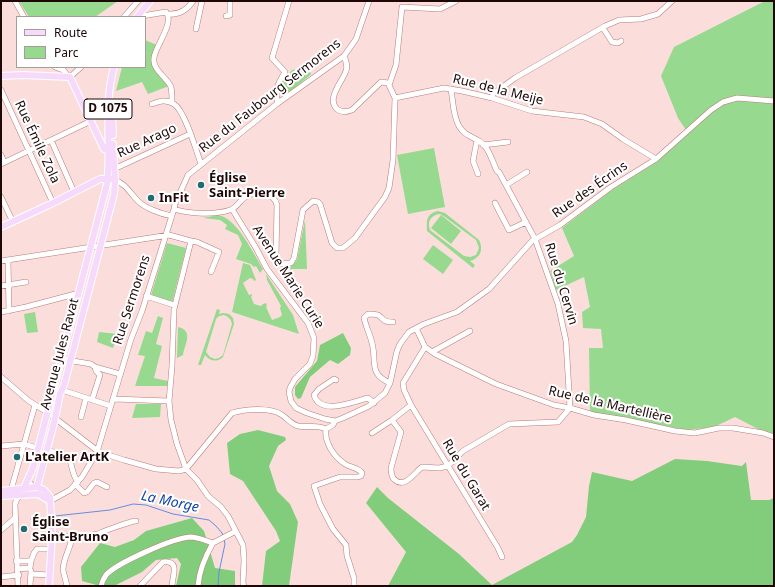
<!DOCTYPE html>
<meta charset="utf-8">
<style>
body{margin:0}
#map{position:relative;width:775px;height:587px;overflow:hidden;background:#fbdedc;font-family:"Noto Sans",sans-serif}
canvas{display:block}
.frame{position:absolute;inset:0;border:2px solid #1d0707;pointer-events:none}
.legend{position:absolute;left:16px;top:16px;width:130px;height:52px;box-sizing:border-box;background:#fff;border:1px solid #a59c9c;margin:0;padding:5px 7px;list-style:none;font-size:12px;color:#1d0707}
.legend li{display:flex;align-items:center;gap:8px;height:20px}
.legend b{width:20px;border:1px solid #a59c9c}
</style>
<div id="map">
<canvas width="775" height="587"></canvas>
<div class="frame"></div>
<ul class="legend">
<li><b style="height:5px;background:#f7dafb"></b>Route</li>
<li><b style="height:11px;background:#97d98f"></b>Parc</li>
</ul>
</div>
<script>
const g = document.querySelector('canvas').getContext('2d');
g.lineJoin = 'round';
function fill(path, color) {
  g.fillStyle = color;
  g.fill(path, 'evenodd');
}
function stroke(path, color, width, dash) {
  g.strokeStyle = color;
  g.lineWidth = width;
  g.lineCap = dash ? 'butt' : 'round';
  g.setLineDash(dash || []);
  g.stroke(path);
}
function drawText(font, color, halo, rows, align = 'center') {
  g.font = font + ' "Noto Sans",sans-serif';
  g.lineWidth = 4;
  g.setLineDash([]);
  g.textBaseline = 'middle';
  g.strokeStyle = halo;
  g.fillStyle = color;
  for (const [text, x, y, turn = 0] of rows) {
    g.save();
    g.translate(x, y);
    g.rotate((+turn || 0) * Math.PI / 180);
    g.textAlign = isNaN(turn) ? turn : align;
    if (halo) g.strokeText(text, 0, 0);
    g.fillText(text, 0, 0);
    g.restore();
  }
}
const green = new Path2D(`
 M19,1H118L95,17H29Z
 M765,1H774V434L758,429L735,417L714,427L687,430L590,412L589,348H603L601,329L583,328L582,312L590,307L584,277L556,290L550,271L574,256L562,228L612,190L658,161L688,133L678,118L661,76L674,47Z
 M145,40L157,45L152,57L169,86L148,94L142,82L116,91L122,67H145Z
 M305,64L308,65L311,74L309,76L286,95L280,86L284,79L292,70L301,69Z
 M434,148L445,207L408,214L397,155Z
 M438,211L445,213L479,240C484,250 480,258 470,261L475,265L473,268L427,231C427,222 425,214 438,211ZM440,214L445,217L476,240L479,248L476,255L470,257L464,256L430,230C427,221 431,215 440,214Z
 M218,215C237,218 253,253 263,269L260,273L256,266L254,267L251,264L236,259L242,244L238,235L225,229L227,225L220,220L203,218Z
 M441,215L461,231L451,244L431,228Z
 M305,220L307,269H290L289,267L293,265L297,260Z
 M167,243L186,248L172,303L151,295Z
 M433,245L453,260L443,274L423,259Z
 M243,263L250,265L256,280L254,281L253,279L250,278L243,283L249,295L252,294V295L251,297L254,304L261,306L263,304L266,303L267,306L266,307L272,320L280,317L282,315L280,308L281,306L267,280L266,274L293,315L299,334L232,312Z
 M217,309L220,310L219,314L223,313L229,314L233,318L234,324L223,357C217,363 209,361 205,355L201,365H198ZM224,315C229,317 231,319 232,324L223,355L219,358L215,359L210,357L206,352L216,319L219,316Z
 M35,312L38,332L27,333L24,314Z
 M158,316L163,318L156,344L162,346L154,378L168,381L167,386H135L145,356L138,355L146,331L152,333Z
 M178,327C194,331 185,343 183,355L177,358Z
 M99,332L118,334L113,348L97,342Z
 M136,404H161L160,417L132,418Z`);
const forest = new Path2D(`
 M343,333L351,348L350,355L338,364L330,360L310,377L301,398L298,399L295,395V387L317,361L320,345Z
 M258,430L285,437L286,440L278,446L269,466L277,491L290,504L298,522L289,586H262L266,551L280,541L276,531L243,481L230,474L227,443L240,434Z
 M675,459L707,461L742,466L746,462L751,500H769L774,498V586H388L406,552L366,503L377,487L388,498L459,554L492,585L572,542L577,535L586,517L589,486L592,472L632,481Z
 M192,518L204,531L215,568L235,571V586H176L181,564L177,558L156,560L142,572L114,586H100L82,581L81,567L100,543L115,547L134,540L146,531Z`);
const stream = new Path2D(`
 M55,516L110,510L133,504L146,505L173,514L209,520L216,526L222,533L223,536
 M31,519L38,518
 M218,586L219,572L225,544L224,539`);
const minor = new Path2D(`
 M15,1L24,17
 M168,14C179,15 187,10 193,1
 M142,16L166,12C175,23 155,46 154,58C152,70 167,77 171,87C172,92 172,98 172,103
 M226,16L230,15V1
 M124,17L138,1
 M603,28L612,42L618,43L621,41
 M196,29L202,1
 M55,67L63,70
 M61,67L68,76
 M70,77L81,67
 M389,85L396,65L402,7L440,9L456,1
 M1,90L53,203
 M395,98L444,88L462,91L492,98L532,111L584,117L602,124L623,139L656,159
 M492,98L493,94L515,78L605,26L619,20L641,19L658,14L672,1
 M278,103C274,91 278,83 285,72L272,58L289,1
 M152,104C160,101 166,99 174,104C185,111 196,150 201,164
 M51,140L74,192
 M477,140L473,161L478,174
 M483,145L508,142
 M1,155L4,162
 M1,164L91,121
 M114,169L190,134
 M115,180C126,184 130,193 138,201C145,208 161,214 172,216
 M506,185L527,172
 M1,197L13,222
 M495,203L509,230L526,222
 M174,209C189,214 215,215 230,210C236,208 239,202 244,198C254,190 274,192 277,205L276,256L278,261L281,264L291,263L294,258L303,210L313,201L318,202L320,204L332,243L337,248H343L355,238L385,197L389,188L393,160L395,98L388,83L381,82L352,110C347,112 342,113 337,109C326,99 342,82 346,71C348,66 346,61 344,56
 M232,209L256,248L267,269L308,323L314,338L313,356L310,364L295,379L290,388L289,392L291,401L296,408L307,413L325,419L335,421L343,418L369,406L385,393L390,383L397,351L400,344L409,332L424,324L457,312L489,289L532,241L560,225L611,187L656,159L711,110L723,102L737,98L774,101
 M191,241L197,242L219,252L211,272
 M8,260L9,311
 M1,261L169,235L191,241L174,309L172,366L169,401L171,420L177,444L186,469L197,480L208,496L221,507L228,516L243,545L244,560L243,583L244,586
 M1,286L26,282
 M146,296L174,305
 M1,312L26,307L79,293
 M416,328L425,347L435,354L496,384L554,405L570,408L594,415L626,420L675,431L695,433L719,428H733L763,433L774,437
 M425,347L403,383L404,390L411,405L498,548L502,557
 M432,352L470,331
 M61,357L73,361L91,364L95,367L120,374
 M1,377L29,401L47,412L99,452L124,460L156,469L179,471L186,469
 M336,380L334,379L319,389L314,395C320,416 353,402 368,398L374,403
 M390,383C368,374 377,361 372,343C370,334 366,327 364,318L368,314C371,314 375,314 378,315C385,320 383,322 393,322
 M62,390L111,406
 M114,399L169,401
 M92,400L100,375L96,371L95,367
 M81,417L86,398
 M392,420L401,432L391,468C391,472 391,477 395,480C405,489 415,472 422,467L439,468L448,466L463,451L509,424L558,422L570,408L566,341L558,304L535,239L499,172L497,171C492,161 489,147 479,141C471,136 464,135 459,126C453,116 453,101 451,89
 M326,429C324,442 334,457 345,464C351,468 357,467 362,473L361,476L358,477H340L314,486L320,504L333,529L346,545L347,556L354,578V586
 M372,433L392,420L411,405
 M1,446L24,444L37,448
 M47,450L69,457C72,465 72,475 78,482
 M186,469L232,413C245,409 271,407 282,415C288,419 291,424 298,426C308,428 317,424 326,429L333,425L335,421
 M75,484L84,493L87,492L94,483L97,482L107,487
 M11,490L35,405
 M50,501L70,490L82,477L97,452L131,339L142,311L174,209L175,204L188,175L278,103L344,56L356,39L369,1
 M1,530L15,518
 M52,534L75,538L98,534C101,532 131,521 136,521
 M213,543L236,531
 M16,561H31L30,568L17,569
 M31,561L34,553L37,549H51
 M31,574L50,575
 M1,577L19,575
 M18,586L15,504L17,499L31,484
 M30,586L31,571
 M67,586C66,581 64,575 63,570C63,559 70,549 72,538
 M101,586C102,582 104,578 106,575C117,563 173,538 190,537C198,537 206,541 213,543C206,555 199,572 198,586
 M140,586L163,562C181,560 172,577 172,586`);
const major = new Path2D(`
 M137,17L150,1
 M1,76L22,75L70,77L104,149L109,151
 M112,112L113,135
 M1,227L53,203L100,179H111
 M37,487L54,423L60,394L64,385L114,194L115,180L113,144
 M24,488L33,468L107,184C112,145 103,105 114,67
 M1,491L37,487L44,490L50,497L52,536L49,586
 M1,496L38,494L50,501`);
const markers = [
 [201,185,4,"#206c72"],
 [151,198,4,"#206c72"],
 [17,457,4,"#206c72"],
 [24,529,4,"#206c72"]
];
const shields = [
 [108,109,48]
];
const shieldNames = [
 ["D 1075",108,109]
];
const streetNames = [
 ["Rue de la Meije",498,90,14],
 ["Rue du Faubourg Sermorens",270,96,-38],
 ["Rue Arago",147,141,-25],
 ["Rue Émile Zola",37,142,65],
 ["Rue des Écrins",590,190,-35],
 ["Avenue Marie Curie",288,277,57],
 ["Rue du Cervin",561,284,73],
 ["Rue Sermorens",132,300,-72],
 ["Avenue Jules Ravat",60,354,-75],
 ["Rue de la Martellière",610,405,13],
 ["Rue du Garat",466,475,59]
];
const poiNames = [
 ["Église",209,178],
 ["Saint-Pierre",209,193],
 ["InFit",159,198],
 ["L'atelier ArtK",25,457],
 ["Église",32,522],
 ["Saint-Bruno",32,537]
];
const waterNames = [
 ["La Morge",170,502,12]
];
fill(green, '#97d98f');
fill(forest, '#82cd7b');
stroke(stream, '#618de1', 1);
stroke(minor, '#ba7b78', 6);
stroke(major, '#fff', 8);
stroke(minor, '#fff', 5);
stroke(major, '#f7dafb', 6);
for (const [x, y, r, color] of markers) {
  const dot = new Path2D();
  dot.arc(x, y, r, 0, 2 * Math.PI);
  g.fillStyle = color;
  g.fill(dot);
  stroke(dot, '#fff', 1.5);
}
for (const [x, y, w] of shields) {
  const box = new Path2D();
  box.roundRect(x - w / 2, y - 10, w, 20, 3);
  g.fillStyle = '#fff';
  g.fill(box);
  stroke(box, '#1d0707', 1);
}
drawText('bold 12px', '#1d0707', null, shieldNames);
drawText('13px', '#1d0707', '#fff', streetNames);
drawText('bold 13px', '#1d0707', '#fff', poiNames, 'left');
drawText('italic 14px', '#1446a7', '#fff', waterNames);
</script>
